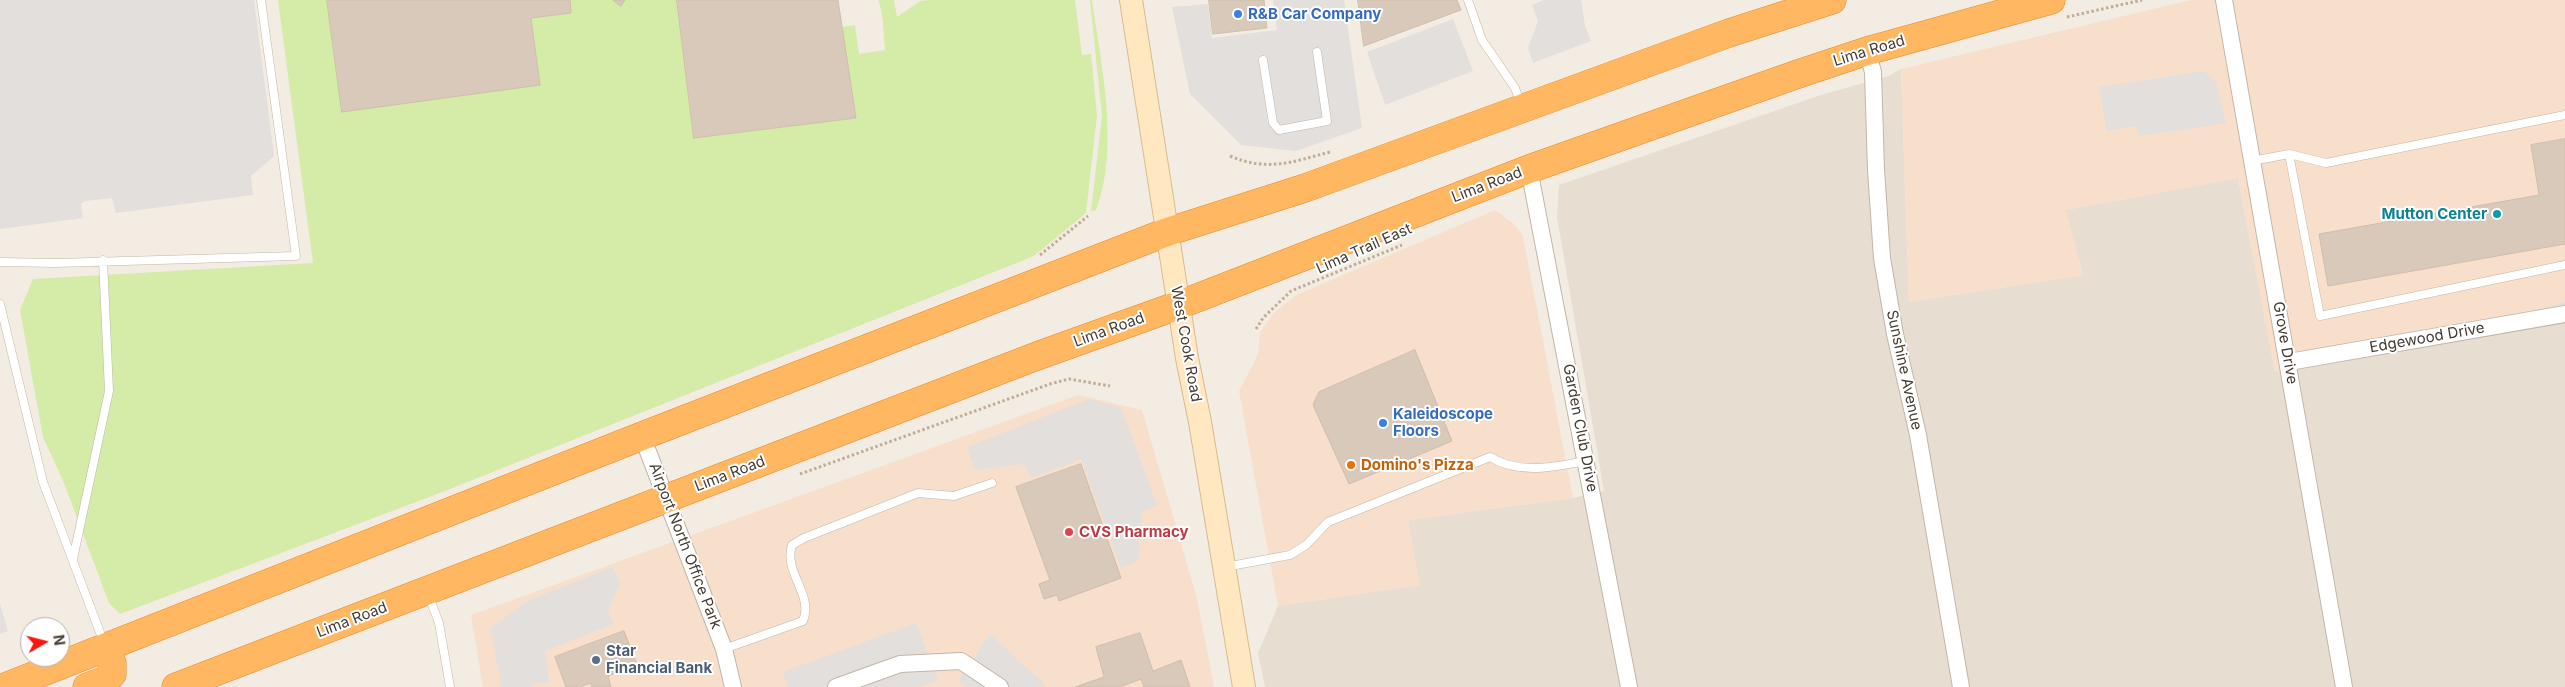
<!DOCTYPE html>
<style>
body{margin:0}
#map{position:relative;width:2565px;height:687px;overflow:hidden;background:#f3ece3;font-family:Inter,sans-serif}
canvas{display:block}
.north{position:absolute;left:20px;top:617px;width:50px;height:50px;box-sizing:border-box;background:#fff;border:1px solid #b5b1ad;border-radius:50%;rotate:82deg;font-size:14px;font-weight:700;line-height:20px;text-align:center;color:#453c33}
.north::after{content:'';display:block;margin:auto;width:18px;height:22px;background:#ff140e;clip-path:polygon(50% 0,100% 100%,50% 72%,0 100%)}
</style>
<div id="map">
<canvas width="2565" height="687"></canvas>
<div class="north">N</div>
</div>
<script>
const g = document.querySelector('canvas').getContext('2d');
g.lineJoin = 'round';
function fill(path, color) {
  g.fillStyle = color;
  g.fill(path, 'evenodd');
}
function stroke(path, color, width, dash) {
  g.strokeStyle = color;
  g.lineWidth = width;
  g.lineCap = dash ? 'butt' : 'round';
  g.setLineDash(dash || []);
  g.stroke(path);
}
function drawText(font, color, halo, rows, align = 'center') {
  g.font = font + ' Inter,sans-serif';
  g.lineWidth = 4;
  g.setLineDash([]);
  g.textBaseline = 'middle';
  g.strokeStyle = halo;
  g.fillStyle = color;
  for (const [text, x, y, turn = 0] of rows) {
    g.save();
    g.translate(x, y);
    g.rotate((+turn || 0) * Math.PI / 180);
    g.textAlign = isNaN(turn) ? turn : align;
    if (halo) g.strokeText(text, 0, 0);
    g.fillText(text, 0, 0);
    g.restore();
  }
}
const residential = new Path2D(`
 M1901,69L1909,302L2083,275L2065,210L2238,178L2275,372L2565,302V687H1265L1258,653L1278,606L1419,585L1408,520L1573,498L1604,491L1557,217L1559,185L1824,94L1889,76Z`);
const commercial = new Path2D(`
 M2191,0H2565V302L2275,372L2238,178L2066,210L2083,275L1909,302L1901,69Z
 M1495,210L1513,223L1523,236L1573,498L1408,520L1420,585L1278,606L1239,391L1258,355L1260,332L1274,313L1296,295Z
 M1078,395L1142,410L1197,598L1214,687H483L471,615Z`);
const green = new Path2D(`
 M278,0H327L540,85L531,18L571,13L570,0H677L695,138L856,118L842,27L855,25L859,54L885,50C883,34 884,13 878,0H894L897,17L920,1L931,0H1075L1082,55L1091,54L1097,115L1086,213L1034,256L445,491L120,614L109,603L64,483L43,437L20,310L33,279L313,263Z
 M1090,0H1092C1101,64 1120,148 1096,210L1091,211L1102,116Z`);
const parking = new Path2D(`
 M0,0H254L274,156L251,176L253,195L116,213L112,198L85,201L81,204L83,218L0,229Z
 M1273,0H1344L1362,128L1296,151L1241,145L1190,94L1172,7L1208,4L1212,38L1277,30Z
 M1544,0H1581L1585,26L1591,41L1533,63L1528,48L1538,21L1532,5Z
 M1453,19L1473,71L1385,105L1367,52Z
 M2204,71L2216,82L2226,123L2139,136L2136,126L2107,131L2099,87Z
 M1089,399L1121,408L1157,505L1142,512L1138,561L1121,568L1081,459L1031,478L1024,464L975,470L967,447Z
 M613,567L620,584L608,610L613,624L545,651L549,682L532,684V687H501L491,628L527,601Z
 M0,604L8,631L0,634Z
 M916,623L938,680L920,687H788L783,672Z
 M990,634L1041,681L1046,687H966L958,681Z`);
const building = new Path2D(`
 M327,0H570L571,13L531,18L540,85L342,112Z
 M613,0H625L621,6Z
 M677,0H838L856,118L694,138Z
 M1209,0H1264L1267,28L1213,34Z
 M1358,0H1457L1461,10L1364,46Z
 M2565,139V244L2328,286L2319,234L2539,195L2531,145Z
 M1415,350L1452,441L1349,484L1313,405L1316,398L1319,392Z
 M1081,464L1121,578L1059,601L1057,595L1044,599L1039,584L1050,580L1016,487Z
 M624,631L637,664L608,676L611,687H592L591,683L579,687H566L555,657Z
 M1140,633L1153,671L1181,660L1190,687H1144L1141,679L1120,687H1075L1104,677L1096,647Z`);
const path = new Path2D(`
 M2067,17L2142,0
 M1230,156C1268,172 1292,162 1330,152
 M1040,255L1088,216
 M1256,329L1263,318L1291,291L1402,245
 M800,474L1050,384L1069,379L1110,386`);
const lane = new Path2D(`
 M1468,0L1482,40L1515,88L1521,105
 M1263,60L1273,123L1279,130L1327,121L1317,52
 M2289,154L2320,316L2565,265
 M2252,161L2289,154L2326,163L2565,115
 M0,262L56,263L296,256L261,0
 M0,304L43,482L104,643
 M73,559L109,391L103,260
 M1225,567L1290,555L1306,545L1328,522L1490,457C1520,475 1553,467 1586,461
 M428,594L439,623L450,687
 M724,649L803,621C814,595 783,572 792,545L804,538L918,493L954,496L992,483`);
const street = new Path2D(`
 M2224,0L2344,687
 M1867,51L1873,72L1876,170L1882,258L1895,334L1918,435L1961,687
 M1529,169L1629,687
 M2289,362L2565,314
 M642,436L724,649L733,687
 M836,687L900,664L961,661L1000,687`);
const secondary = new Path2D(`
 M1131,0L1187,358L1200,422L1244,687`);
const highway = new Path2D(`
 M5,687L642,436L1167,232L1305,188L1729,33L1832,0
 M87,687L106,680L112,674V663L106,647
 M176,687L1037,356L1179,305L1529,169L1798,74L1867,51L2051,0`);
const markers = [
 [1238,14,5,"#3f7fe0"],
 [2497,214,5,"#0f9aa8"],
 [1383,423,5,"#3f7fe0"],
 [1351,465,5,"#e8710a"],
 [1069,532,5,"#e0444e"],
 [596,660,5,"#5c6f8a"]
];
const shopNames = [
 ["R&B Car Company",1248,14],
 ["Kaleidoscope",1393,414],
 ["Floors",1393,431]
];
const streetNames = [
 ["Lima Road",1869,51,-17],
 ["Lima Road",1487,185,-21],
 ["Lima Trail East",1364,249,-24],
 ["Lima Road",1109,330,-20],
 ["Edgewood Drive",2427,338,-10],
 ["Grove Drive",2285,343,80],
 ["West Cook Road",1186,344,80],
 ["Sunshine Avenue",1904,370,78],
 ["Garden Club Drive",1580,428,79],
 ["Lima Road",730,474,-21],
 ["Airport North Office Park",685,546,69],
 ["Lima Road",352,620,-21]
];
const cultureNames = [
 ["Mutton Center",2487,214]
];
const foodNames = [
 ["Domino's Pizza",1361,465]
];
const healthNames = [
 ["CVS Pharmacy",1079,532]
];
const serviceNames = [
 ["Star",606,651],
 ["Financial Bank",606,668]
];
fill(residential, '#e7ddd1');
fill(commercial, '#f7dfcc');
fill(green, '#d5eba8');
fill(parking, '#e3dfdc');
fill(building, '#d8c9bb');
stroke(building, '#d1bdaa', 1);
stroke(lane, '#c2b6a8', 9);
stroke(street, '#c2b6a8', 18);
stroke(secondary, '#d6bb8f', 24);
stroke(highway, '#e98927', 29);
stroke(path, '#c2ac95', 3, [2.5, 2.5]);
stroke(lane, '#fff', 8);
stroke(street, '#fff', 16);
stroke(secondary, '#ffe8c1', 22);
stroke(highway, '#ffb762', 28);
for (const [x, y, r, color] of markers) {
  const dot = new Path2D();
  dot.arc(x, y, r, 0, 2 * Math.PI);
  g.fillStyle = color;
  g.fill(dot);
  stroke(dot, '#fff', 2);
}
drawText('bold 15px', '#366cbe', '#fff', shopNames, 'left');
drawText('15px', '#453c33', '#fff', streetNames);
drawText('bold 15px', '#0d838f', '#fff', cultureNames, 'right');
drawText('bold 15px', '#c56008', '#fff', foodNames, 'left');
drawText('bold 15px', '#be3a42', '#fff', healthNames, 'left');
drawText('bold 15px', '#4e5e75', '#fff', serviceNames, 'left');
</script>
